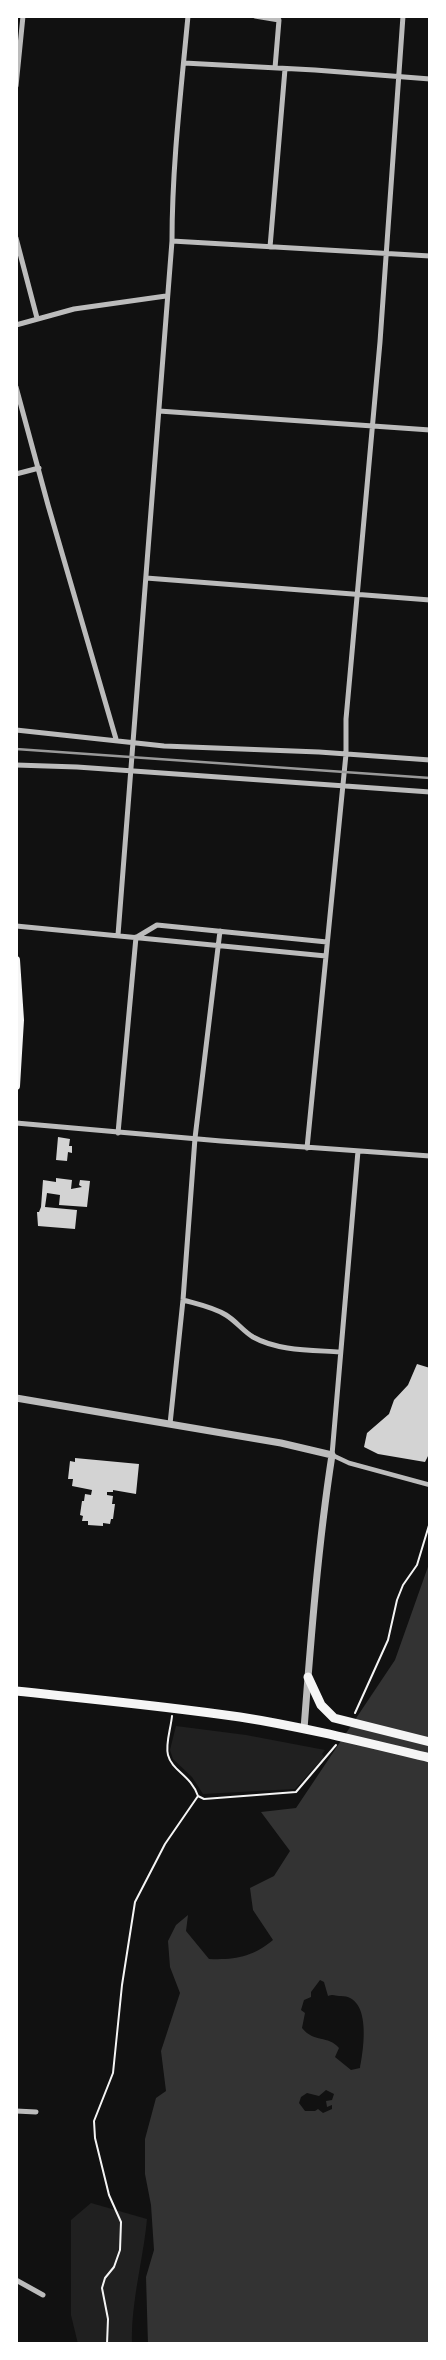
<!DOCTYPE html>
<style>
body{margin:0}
#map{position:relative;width:446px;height:2360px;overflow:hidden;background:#111;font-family:"Nunito Sans",sans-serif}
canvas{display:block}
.frame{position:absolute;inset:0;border:18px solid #fff;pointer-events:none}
</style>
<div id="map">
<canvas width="446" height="2360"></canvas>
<div class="frame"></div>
</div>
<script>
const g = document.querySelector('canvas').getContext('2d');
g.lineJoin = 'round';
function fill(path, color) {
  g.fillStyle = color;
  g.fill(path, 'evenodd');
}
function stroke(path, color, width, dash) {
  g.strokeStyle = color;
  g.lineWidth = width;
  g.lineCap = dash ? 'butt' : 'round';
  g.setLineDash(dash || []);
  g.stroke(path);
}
const green = new Path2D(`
 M176,1726L246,1735L325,1750L322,1754L324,1757L295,1789L203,1794L192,1777L173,1759L170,1750Z
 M91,2203L147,2219C143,2261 131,2301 132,2344H78L71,2315V2220Z`);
const water = new Path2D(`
 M430,1561V2344H148L146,2277L154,2250L151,2205L145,2174V2139L156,2098L166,2091L161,2051L180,1993L170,1967L168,1941L176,1925L188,1915L186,1931L209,1959C236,1960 252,1957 273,1940L253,1910L250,1888L274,1876L290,1851L261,1812L296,1808L395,1660ZM320,1980L324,1982L328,1996C334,1994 335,1996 339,1996C372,1994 364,2048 360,2068L351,2070L335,2057L339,2048C328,2035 314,2043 302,2028L305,2013L301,2010L304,2000L311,1997V1992ZM326,2090L334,2094L332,2100L326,2101L327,2107L332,2105V2109L323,2113L318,2109L315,2111H305L299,2103L301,2097L307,2093L319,2096Z`);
const building = new Path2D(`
 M58,1137L70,1139L69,1146H72V1153L68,1152L67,1161L56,1160Z
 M56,1178L72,1180L71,1189L82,1187L79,1185L80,1180L90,1181L87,1207L59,1205L60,1195L47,1193L45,1207L77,1210L75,1229L38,1226L37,1212H39L41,1207L43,1180L56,1182Z
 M417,1364L430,1368V1452L425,1462L378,1454L364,1447L367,1433L389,1414L394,1400L408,1385Z
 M75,1458L139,1464L136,1494L113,1490V1492H107V1495L113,1496L112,1504H115L113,1519H111L110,1524L103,1523V1526L88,1525V1521H82L83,1516L80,1515L82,1501H84L85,1494L91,1495L92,1490L72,1486L73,1479H68L70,1461L75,1462Z`);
const path = new Path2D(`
 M355,1713L388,1640L397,1600L403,1585L417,1565L430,1522
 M172,1716C171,1728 165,1744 168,1755C172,1771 191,1775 198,1796
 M198,1796L204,1799L296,1792L336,1745
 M107,2344L108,2319L102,2288L105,2278L114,2267L120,2250L121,2222L109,2195L95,2138L94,2121L113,2073L122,1985L135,1902L165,1844L198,1796`);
const pedestrian = new Path2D(`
 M332,1455L349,1463L430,1485`);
const minor = new Path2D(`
 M255,16L279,20L275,68
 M184,63L315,70L430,79
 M16,86L23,16
 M16,238L37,318
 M172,241L430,256
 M270,247L285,69
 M16,325L74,309L166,296
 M16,387L48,505L116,739
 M159,411L430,430
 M16,474L39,468
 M146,578L430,600
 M16,730L164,746L319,752L430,760
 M16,765L77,767L430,792
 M16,926L326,956
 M118,935L172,241C172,166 181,91 188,16
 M137,937L157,925L327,942
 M16,1123L221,1141L430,1156
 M118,1133L136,937
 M307,1148L346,754V719L380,342L403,16
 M183,1300C197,1304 213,1307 226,1315C236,1321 243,1331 253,1337C278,1351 312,1350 340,1352
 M170,1424L183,1300L195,1138L220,931
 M332,1455L358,1151
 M16,2111L36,2112
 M16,2280L43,2295`);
const tertiary = new Path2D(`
 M16,1398L281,1443L332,1455C318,1546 311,1637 304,1729`);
const secondary = new Path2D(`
 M16,960L20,1020L16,1086`);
const primary = new Path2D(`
 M308,1677L321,1705L334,1718L430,1742
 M16,1691C91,1699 165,1706 240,1717C304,1727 367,1743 430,1758`);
const rail = new Path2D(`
 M16,749L430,778`);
fill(green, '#202020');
fill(water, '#333');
fill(building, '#d3d3d3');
stroke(path, '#f5f5f5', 2);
stroke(pedestrian, '#bcbcbc', 4.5);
stroke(minor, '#bcbcbc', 5);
stroke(tertiary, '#bcbcbc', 7);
stroke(secondary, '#f5f5f5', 8);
stroke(primary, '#f5f5f5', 9);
stroke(rail, '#9a9a9a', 2.5);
</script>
